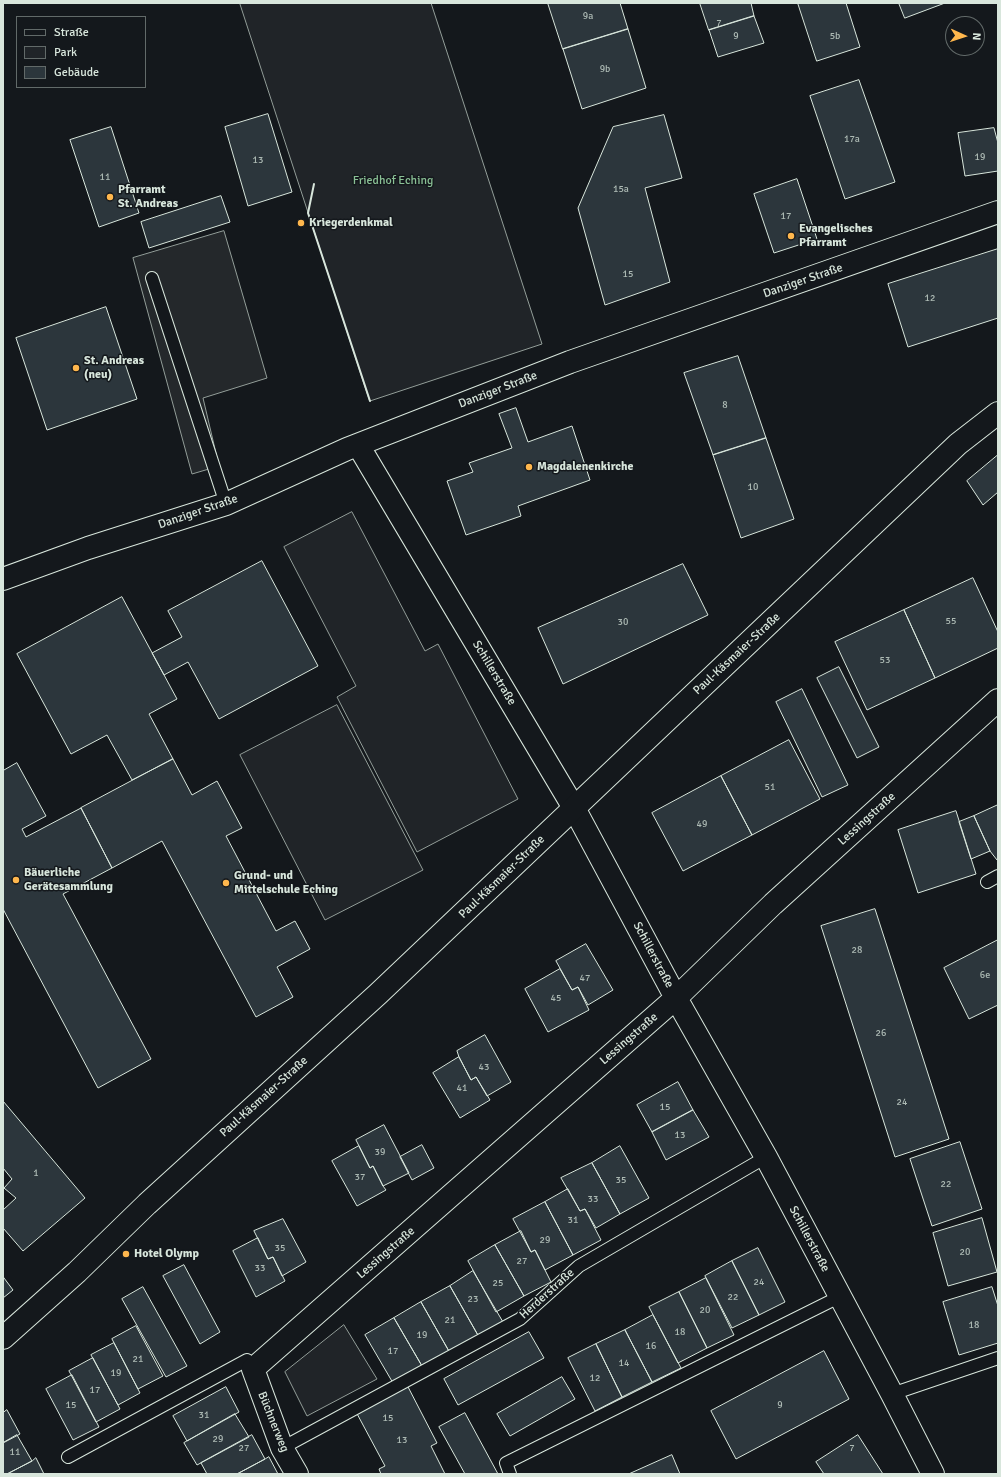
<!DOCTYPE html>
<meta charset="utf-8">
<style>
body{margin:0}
#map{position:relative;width:1001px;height:1477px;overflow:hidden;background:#14181c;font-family:Signika,sans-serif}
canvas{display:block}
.frame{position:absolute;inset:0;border:4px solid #d8e6dc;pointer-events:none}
.legend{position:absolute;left:16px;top:16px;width:130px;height:72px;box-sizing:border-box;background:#14181c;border:1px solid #626a69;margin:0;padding:5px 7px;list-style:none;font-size:12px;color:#d8e6dc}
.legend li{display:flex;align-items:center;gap:8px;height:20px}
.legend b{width:20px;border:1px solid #626a69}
.north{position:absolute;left:945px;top:16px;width:40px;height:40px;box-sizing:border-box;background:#14181c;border:1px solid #626a69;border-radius:50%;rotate:93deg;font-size:11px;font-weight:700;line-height:16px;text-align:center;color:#d8e6dc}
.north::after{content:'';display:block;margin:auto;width:14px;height:18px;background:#ffb74d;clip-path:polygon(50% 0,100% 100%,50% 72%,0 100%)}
</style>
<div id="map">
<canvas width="1001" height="1477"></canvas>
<div class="frame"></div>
<ul class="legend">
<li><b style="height:5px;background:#14181c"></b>Straße</li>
<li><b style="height:11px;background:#202428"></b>Park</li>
<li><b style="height:11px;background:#2c363c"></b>Gebäude</li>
</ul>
<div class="north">N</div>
</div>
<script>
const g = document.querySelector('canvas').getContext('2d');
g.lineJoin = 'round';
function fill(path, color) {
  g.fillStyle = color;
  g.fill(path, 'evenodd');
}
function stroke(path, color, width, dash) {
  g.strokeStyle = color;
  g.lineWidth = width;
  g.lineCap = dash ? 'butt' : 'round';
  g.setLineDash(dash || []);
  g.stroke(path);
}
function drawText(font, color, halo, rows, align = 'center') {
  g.font = font + ' Signika,sans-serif';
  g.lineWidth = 3;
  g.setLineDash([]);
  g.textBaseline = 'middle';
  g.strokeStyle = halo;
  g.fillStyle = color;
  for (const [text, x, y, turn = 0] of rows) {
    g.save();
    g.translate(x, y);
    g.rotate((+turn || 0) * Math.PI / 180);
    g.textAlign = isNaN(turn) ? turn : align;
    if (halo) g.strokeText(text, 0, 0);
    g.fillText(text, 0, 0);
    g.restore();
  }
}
const green = new Path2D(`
 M240,3H431L542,344L370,401Z
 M352,512L425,651L438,644L518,799L417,852L337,697L356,686L284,547Z
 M337,705L423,870L325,920L240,755Z
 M344,1325L377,1379L307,1416L285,1372Z`);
const parking = new Path2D(`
 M224,231L267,378L203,398L219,466L192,474L133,258Z`);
const building = new Path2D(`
 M548,3H620L628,29L563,49Z
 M700,3H751L754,16L709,30Z
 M798,3H846L860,47L817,61Z
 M899,3H945L905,18Z
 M754,16L764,43L718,57L709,30Z
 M628,29L646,88L582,109L563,49Z
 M859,80L895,182L845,199L810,96Z
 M268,114L292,192L248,206L225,127Z
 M664,115L682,178L645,188L670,282L605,305L578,208L613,127Z
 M111,127L139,213L99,227L70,140Z
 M994,128L998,143V171L965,176L958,133Z
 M797,179L817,239L774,253L754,194Z
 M221,196L230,222L149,248L141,222Z
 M998,249V318L908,347L888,284Z
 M106,307L137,399L47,430L16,338Z
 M738,356L766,438L713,455L684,373Z
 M516,408L528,442L572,426L590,480L518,506L521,516L466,535L447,481L473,472L469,463L512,448L499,414Z
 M766,438L794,519L741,538L713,455Z
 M998,455V492L983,505L967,481Z
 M262,561L318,666L219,719L188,662L164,675L152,653L182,637L168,611Z
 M683,564L708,615L563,684L538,628Z
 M973,578L998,632V648L935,678L904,610Z
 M122,597L177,699L149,714L173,759L132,780L107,735L71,754L17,654Z
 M904,610L935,678L867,710L835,642Z
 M839,667L879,747L857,758L817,678Z
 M802,689L848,785L822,797L776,702Z
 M789,740L820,799L752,835L721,776Z
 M173,759L192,795L217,781L242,828L226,836L276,931L295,921L310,949L277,967L293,997L256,1017L162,841L112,868L81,808Z
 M17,763L46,816L22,829L26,837L81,808L112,868L63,894L151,1059L98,1088L3,909V771Z
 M721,776L752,835L683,871L652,813Z
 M998,805V860H997L990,851L974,816Z
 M956,811L976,874L918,893L898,830Z
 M974,816L990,851L971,859L959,822Z
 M875,909L949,1139L895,1157L821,926Z
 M998,940V1005L969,1019L944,968Z
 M586,944L613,990L588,1005L578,987L572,990L556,961Z
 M560,969L572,990L578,987L589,1010L548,1032L525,989Z
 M485,1035L511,1082L487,1096L476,1077L471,1080L459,1057L457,1051Z
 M459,1057L471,1080L476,1077L490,1100L460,1118L433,1073Z
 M678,1082L693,1110L652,1132L637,1105Z
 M3,1101L85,1198L23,1251L3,1228V1210L16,1198L4,1188L12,1179L3,1168Z
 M693,1110L709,1137L666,1160L652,1132Z
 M384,1125L409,1173L383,1186L373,1166L370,1168L356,1140Z
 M960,1142L982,1209L932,1226L910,1159Z
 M422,1145L434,1168L412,1180L400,1157Z
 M359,1146L370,1168L373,1166L383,1186L386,1190L357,1206L332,1161Z
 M620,1146L649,1198L620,1214L592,1163Z
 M592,1163L620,1214L596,1228L585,1209L580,1211L561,1178Z
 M568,1189L580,1211L585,1209L601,1240L573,1255L545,1202Z
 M545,1202L573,1255L545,1270L535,1250L531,1252L513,1219Z
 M982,1218L997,1272L948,1286L933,1233Z
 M283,1219L306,1262L282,1276L273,1257L268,1259L254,1231Z
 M521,1231L531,1252L535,1250L551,1282L524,1296L495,1245Z
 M258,1238L268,1259L273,1257L285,1281L256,1297L233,1251Z
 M495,1245L524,1296L496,1312L468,1261Z
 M758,1248L785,1302L759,1315L732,1261Z
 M732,1261L759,1315L732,1328L705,1276Z
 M184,1265L220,1332L200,1344L163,1276Z
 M473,1271L503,1322L479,1337L450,1286Z
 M4,1278L13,1290L3,1298V1279Z
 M706,1278L734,1335L707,1348L679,1292Z
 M450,1286L479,1337L450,1353L421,1302Z
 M143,1287L187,1366L166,1377L122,1299Z
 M992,1287L998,1306V1343L959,1355L943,1302Z
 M679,1292L707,1348L678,1363L649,1307Z
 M421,1302L450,1353L422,1366L394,1318Z
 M653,1315L681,1368L652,1382L625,1330Z
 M394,1318L422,1366L393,1383L365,1335Z
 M136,1326L163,1376L138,1389L112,1339Z
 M625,1330L652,1382L622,1397L596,1344Z
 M529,1332L544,1358L458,1405L444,1379Z
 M114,1343L140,1393L118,1405L91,1355Z
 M596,1344L622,1397L595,1411L568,1358Z
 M824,1351L849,1399L736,1459L711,1411Z
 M93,1358L120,1409L96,1422L69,1371Z
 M72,1375L99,1427L73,1440L46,1389Z
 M562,1377L575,1399L510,1436L497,1414Z
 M406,1383L437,1443L431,1446L445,1474H381L379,1469L385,1466L355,1410Z
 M226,1387L239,1412L187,1441L173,1416Z
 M7,1410L20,1434L3,1443V1413Z
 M465,1413L498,1474H465L439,1427Z
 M235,1414L249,1437L197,1465L184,1443Z
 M17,1435L32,1461L7,1474H3V1443Z
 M252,1435L265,1459L237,1474H207L201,1463Z
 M858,1435L883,1474H824L816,1462Z
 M672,1455L680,1474H629Z
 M269,1457L278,1474H237L265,1459Z
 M36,1458L44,1474H7L32,1461Z`);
const lane = new Path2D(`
 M152,278L226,504
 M987,882L998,876
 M892,1394L998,1358
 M282,1448L520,1319L579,1266L766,1157
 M68,1457L247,1360
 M510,1474L506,1463L839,1297`);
const street = new Path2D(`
 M358,445L574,808L676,998L766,1157L892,1394L933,1474
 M3,579L88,548L226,504L347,449L570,362L998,212
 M297,1474L282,1448L253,1369L676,998L773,904L998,700`);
const secondary = new Path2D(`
 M3,1338L77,1272L147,1204L378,994L958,444L998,413`);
const wall = new Path2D(`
 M314,184L308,213L370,401`);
const markers = [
 [110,197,4,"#ffb74d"],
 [301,223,4,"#ffb74d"],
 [791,236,4,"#ffb74d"],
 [76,368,4,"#ffb74d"],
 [529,467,4,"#ffb74d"],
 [16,880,4,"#ffb74d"],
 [226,883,4,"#ffb74d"],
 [126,1254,4,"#ffb74d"]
];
const numberNames = [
 ["9a",588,16],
 ["7",719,23],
 ["9",736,36],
 ["5b",835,36],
 ["9b",605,69],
 ["17a",852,139],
 ["19",980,157],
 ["13",258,160],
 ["11",105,177],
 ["15a",621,189],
 ["17",786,216],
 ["15",628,274],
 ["12",930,298],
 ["8",725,405],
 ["10",753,487],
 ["55",951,621],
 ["30",623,622],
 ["53",885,660],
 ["51",770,787],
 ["49",702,824],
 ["28",857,950],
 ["6e",985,975],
 ["47",585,978],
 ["45",556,998],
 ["26",881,1033],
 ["43",484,1067],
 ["41",462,1088],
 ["24",902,1102],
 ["15",665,1107],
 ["13",680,1135],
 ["39",380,1152],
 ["1",36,1173],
 ["37",360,1177],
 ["35",621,1180],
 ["22",946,1184],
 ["33",593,1199],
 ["31",573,1220],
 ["29",545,1240],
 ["35",280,1248],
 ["20",965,1252],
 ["27",522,1261],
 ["33",260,1268],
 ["24",759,1282],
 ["25",498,1283],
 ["22",733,1297],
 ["23",473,1299],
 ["20",705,1310],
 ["21",450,1320],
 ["18",974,1325],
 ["18",680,1332],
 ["19",422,1335],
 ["16",651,1346],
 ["17",393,1351],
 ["21",138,1359],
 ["14",624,1363],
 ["19",116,1373],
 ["12",595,1378],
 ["17",95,1390],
 ["15",71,1405],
 ["9",780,1405],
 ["31",204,1415],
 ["15",388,1418],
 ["29",218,1439],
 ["13",402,1440],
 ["27",244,1448],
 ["7",852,1448],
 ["11",15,1452]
];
const parkNames = [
 ["Friedhof Eching",393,181]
];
const poiNames = [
 ["Pfarramt",118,190],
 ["St. Andreas",118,204],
 ["Kriegerdenkmal",309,223],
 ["Evangelisches",799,229],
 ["Pfarramt",799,243],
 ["St. Andreas",84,361],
 ["(neu)",84,375],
 ["Magdalenenkirche",537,467],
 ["Bäuerliche",24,873],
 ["Gerätesammlung",24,887],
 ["Grund- und",234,876],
 ["Mittelschule Eching",234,890],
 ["Hotel Olymp",134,1254]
];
const streetNames = [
 ["Danziger Straße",803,281,-19],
 ["Danziger Straße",498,390,-21],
 ["Danziger Straße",198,512,-19],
 ["Paul-Käsmaier-Straße",737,654,-43],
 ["Schillerstraße",494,673,59],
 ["Lessingstraße",867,819,-42],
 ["Paul-Käsmaier-Straße",502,877,-44],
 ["Schillerstraße",653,955,62],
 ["Lessingstraße",629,1039,-41],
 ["Paul-Käsmaier-Straße",264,1097,-42],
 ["Schillerstraße",809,1239,62],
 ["Lessingstraße",386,1253,-41],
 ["Herderstraße",547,1294,-42],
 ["Büchnerweg",273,1422,68]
];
fill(green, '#202428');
stroke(green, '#939e99', 1);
fill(parking, '#24282b');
stroke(parking, '#939e99', 1);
fill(building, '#2c363c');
stroke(building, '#d8e6dc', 1);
stroke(lane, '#d8e6dc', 14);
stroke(street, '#d8e6dc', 24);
stroke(secondary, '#d8e6dc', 24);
stroke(lane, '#14181c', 12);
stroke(street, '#14181c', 22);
stroke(secondary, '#14181c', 22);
stroke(wall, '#d8e6dc', 2);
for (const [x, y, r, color] of markers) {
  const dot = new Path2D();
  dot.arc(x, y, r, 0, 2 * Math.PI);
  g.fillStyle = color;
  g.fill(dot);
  stroke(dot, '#14181c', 1.5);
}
drawText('10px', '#adbab4', null, numberNames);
drawText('12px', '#8ac095', '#14181c', parkNames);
drawText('bold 12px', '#d8e6dc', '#14181c', poiNames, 'left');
drawText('12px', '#d8e6dc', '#14181c', streetNames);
</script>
